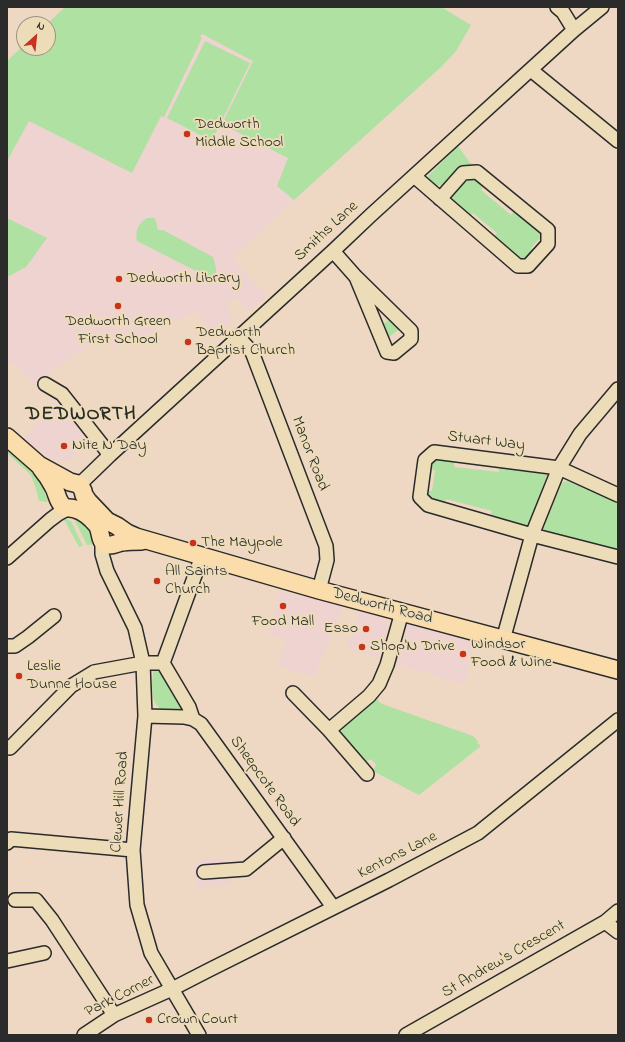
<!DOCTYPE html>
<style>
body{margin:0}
#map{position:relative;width:625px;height:1042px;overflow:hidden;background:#eed8c3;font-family:"Indie Flower",sans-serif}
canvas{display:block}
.frame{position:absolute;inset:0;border:8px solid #2b2b2b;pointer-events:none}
.north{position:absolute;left:16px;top:16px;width:40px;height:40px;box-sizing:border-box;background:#eddcb8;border:1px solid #9f9580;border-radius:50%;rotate:27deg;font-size:11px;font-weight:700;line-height:16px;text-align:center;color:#2b2b2b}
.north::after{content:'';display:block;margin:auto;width:14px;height:18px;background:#c8321e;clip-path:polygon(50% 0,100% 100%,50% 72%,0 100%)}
</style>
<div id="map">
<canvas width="625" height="1042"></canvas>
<div class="frame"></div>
<div class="north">N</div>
</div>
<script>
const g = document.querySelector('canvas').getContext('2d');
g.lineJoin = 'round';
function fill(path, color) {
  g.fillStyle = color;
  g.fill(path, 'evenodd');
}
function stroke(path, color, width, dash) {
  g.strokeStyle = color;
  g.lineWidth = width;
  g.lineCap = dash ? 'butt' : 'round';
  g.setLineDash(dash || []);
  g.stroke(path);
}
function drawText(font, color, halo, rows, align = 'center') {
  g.font = font + ' "Indie Flower",sans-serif';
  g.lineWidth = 4;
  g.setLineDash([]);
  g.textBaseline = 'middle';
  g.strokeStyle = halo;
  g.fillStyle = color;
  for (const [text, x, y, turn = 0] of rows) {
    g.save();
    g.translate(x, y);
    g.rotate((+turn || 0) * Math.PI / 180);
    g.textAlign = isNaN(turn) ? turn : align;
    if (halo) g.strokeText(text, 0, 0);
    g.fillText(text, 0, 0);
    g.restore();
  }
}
const built = new Path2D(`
 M65,7H441L471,25L456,51L441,67L232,257L267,297L250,309L243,307L238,299L227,300L232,321L227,329L217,340L197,312L114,349L103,336L33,384L17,366L7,361V61L24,45V48H48V24H47Z
 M56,398L69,401L92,435L72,460L54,461L24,439Z
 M280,591L343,606L314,677L278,666L285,640L270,635L268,632Z
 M360,611L381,616L385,618L388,623V626L378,658L346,647Z
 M408,620L482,638L478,644L474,646L464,684L393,663L402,624Z
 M224,858L225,866L229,868L232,878V885L197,888L194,876V864H198V860Z`);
const green = new Path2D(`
 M65,7H441L471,25L456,51L441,67L294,200L277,186L288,158L222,124L253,61L202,34L200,37L202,38L164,117L161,116L132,173L29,121L7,161V61L24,45V48H48V24H47Z
 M205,41L250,63L212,141L167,118Z
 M458,146L470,163H473L468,167L459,166L442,185L435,186L429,182L428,176Z
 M465,177H475L485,185L481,190L511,215L515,210L543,233L544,243L539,239L531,248L536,253L528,261L521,262L493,238L497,233L473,213L469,218L449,201L450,194Z
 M7,218L47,238L26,267L7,277Z
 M147,218H155L158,230H163L213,257L216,268V273L210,277L206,276L137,241C135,230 138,224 147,218Z
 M390,319L401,328L385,340L379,327Z
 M7,449L31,470L42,484L48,502L39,501L36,489L31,475L7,453Z
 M437,458L455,460L454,467L499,472L500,465L542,470L547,475L529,524L523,526L490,518L492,511L446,499L444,505C434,503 426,501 425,490L432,491L435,470L428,469L430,464Z
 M567,481L618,502V552L547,534L543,529L562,483Z
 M76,514L88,523L96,544L87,545L75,521Z
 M61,517L71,521L83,546L79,547L65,521L60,520Z
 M155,665L160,666L184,704L182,710L174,711L160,709C159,707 157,706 156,704C150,695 152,675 155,665Z
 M379,691C377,697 376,700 382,704L473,736L478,741L477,743L481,746L419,795L373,771L376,765L371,759L367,761L362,760L340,734L341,729L344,726L367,704Z`);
const minor = new Path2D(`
 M557,7L563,12L574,30
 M531,70L618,141
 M414,176L518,266H528L548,244V230L477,172L463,173L440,199
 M333,251L356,277L411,331V339L394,353L387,352L356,277
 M238,337L252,352L326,546L327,560L319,590
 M45,384L62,394L110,455
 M79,485L110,455L333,251L371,215L574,30L602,7
 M618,495L559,468L434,452L425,460L420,497L428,505L532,535L618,557
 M102,541V554L107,571L135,628L143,663L145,716L133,850L137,905L151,953L199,1035
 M7,558L50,520L58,514L69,508
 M503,640L532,535L559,468L580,434L618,389
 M7,646H15L28,637L54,616
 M163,663L202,556
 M293,693L329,730L367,774
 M145,716L184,717L193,719L201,724L333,907
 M329,730L369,696L379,684L387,665L402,612
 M10,748L71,686L94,672L143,663H163L189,707L193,719
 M7,843L11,839L133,850
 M204,872L246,869L284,838
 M15,900H36L52,920L114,1015
 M605,922L618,932
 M7,961L44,953
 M84,1035L114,1015L172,989L209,970L389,880L478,833L618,720
 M406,1035L605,922L618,911`);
const major = new Path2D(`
 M7,437L39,465L70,482L78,484L81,487L83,491L84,495L88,501L107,521L117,526L127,533L136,537L319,590L618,670
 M41,468C46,474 50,480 53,486C57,492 57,501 63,506C67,509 70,507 75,509C83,511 91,518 97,525C102,532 98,542 108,545C114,546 118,542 123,542C129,541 136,541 142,541`);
const markers = [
 [187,134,4,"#c8321e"],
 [119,279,4,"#c8321e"],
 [118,306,4,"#c8321e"],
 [188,342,4,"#c8321e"],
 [64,446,4,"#c8321e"],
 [193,543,4,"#c8321e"],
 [157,581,4,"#c8321e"],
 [283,606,4,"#c8321e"],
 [366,629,4,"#c8321e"],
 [362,647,4,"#c8321e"],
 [463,654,4,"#c8321e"],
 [19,676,4,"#c8321e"],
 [149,1020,4,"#c8321e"]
];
const poiNames = [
 ["Dedworth",195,125],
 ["Middle School",195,143],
 ["Dedworth Library",127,279],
 ["Dedworth Green",118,322,"center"],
 ["First School",118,340,"center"],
 ["Dedworth",196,333],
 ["Baptist Church",196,351],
 ["Nite N Day",72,446],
 ["The Maypole",201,543],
 ["All Saints",165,572],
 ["Church",165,590],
 ["Food Mall",283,622,"center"],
 ["Esso",358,629,"right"],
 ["Windsor",471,645],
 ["Food & Wine",471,663],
 ["Shop'N Drive",370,647],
 ["Leslie",27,667],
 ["Dunne House",27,685],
 ["Crown Court",157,1020]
];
const streetNames = [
 ["Smiths Lane",327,232,-43],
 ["Stuart Way",486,442,7],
 ["Manor Road",309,454,69],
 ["Dedworth Road",382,607,15],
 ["Sheepcote Road",264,782,54],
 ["Clewer Hill Road",121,802,-86],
 ["Kentons Lane",398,856,-27],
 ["St Andrew's Crescent",504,960,-30],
 ["Park Corner",120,997,-27]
];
const districtNames = [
 ["DEDWORTH",81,416]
];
fill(built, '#efd3d0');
fill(green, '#aee1a2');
stroke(minor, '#2b2b2b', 16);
stroke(major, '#2b2b2b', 20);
stroke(minor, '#eddcb8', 13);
stroke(major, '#fbddab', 17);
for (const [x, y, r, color] of markers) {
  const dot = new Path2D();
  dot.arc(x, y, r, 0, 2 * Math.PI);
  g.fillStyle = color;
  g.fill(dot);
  stroke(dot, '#eddcb8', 1.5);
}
drawText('16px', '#2b2b2b', '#eddcb8', poiNames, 'left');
drawText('16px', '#2b2b2b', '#eddcb8', streetNames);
g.letterSpacing = '1px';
drawText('bold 20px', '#2b2b2b', '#eddcb8', districtNames);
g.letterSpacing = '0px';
</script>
